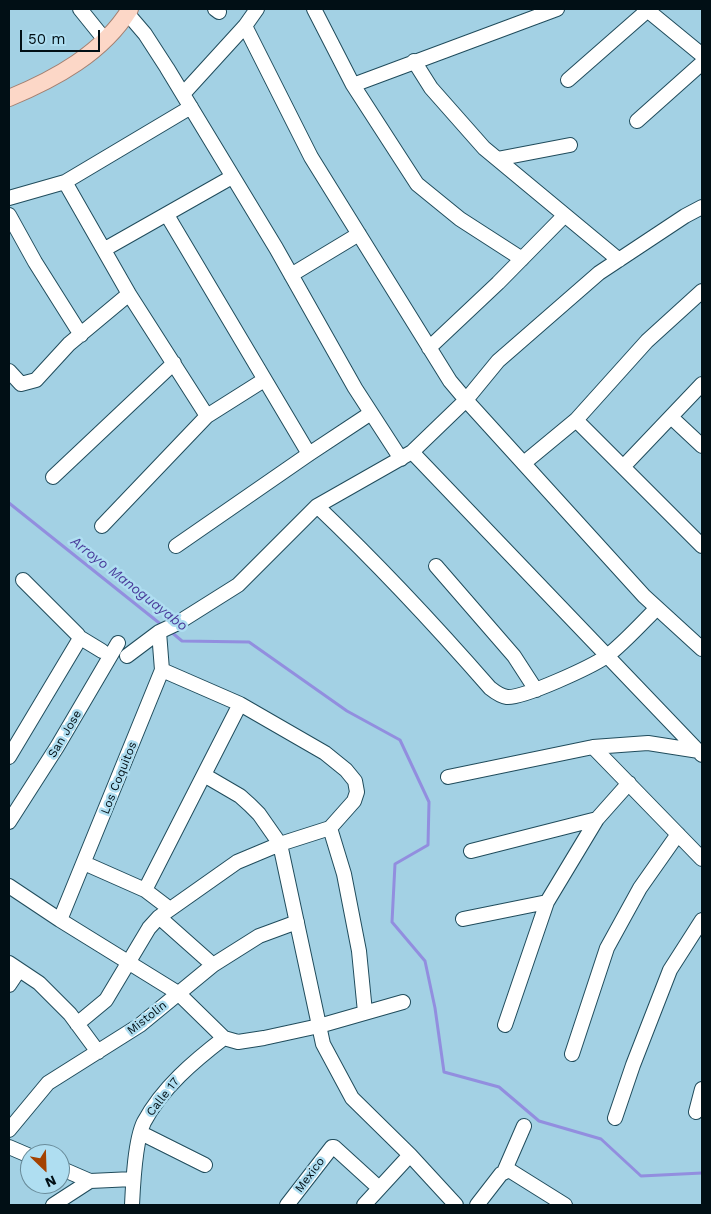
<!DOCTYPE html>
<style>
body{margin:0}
#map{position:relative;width:711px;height:1214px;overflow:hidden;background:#a3d1e4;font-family:"Work Sans",sans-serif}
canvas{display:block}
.frame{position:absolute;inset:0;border:10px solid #010f15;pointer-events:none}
.north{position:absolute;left:20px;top:1144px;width:50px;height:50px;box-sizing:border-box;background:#afdef1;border:1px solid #698b99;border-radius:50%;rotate:156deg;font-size:14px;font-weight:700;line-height:20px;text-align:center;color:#010f15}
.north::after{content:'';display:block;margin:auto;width:18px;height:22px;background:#a44201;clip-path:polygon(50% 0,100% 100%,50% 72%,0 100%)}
.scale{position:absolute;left:20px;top:30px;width:80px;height:22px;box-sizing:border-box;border:2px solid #010f15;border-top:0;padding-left:6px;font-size:15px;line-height:18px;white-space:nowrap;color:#010f15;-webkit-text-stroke:4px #afdef1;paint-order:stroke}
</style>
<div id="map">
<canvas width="711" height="1214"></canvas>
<div class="frame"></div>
<div class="north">N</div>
<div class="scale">50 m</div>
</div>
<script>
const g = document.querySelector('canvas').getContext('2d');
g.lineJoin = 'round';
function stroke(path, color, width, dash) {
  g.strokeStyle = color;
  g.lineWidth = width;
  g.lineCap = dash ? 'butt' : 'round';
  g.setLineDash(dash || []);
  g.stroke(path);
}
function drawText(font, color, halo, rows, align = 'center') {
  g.font = font + ' "Work Sans",sans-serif';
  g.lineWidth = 5;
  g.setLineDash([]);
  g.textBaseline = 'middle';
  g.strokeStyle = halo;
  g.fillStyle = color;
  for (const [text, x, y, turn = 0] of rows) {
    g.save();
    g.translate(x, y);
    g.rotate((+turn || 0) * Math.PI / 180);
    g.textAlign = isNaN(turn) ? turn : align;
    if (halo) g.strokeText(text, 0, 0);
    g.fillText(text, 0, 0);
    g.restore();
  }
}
const stream = new Path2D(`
 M9,503L163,626
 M170,631L182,641L249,642L347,711L400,740L429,802L428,845L395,864L392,922L425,961L435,1008L444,1072L499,1087L539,1121L601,1139L641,1176L702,1173`);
const minor = new Path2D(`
 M80,9L105,40
 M215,9L219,12
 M314,9L353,85L417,184L460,219L522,259
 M646,9L702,55
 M127,13L145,34L167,68L276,248L355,388L401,459
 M245,26L311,157L450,381L466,400L644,596L702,649
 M414,61L431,88L484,148L619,260
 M568,80L649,9
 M353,85L557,9
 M183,94L245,26L257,9
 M637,121L702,63
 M497,159L570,145
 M65,182L129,294L207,416
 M9,198L65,182L191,107
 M9,215L35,262L81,335
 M167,215L309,454
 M105,249L232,177
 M291,275L359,234
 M429,348L498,283L564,216
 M9,371L21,384L36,380L69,344L129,294
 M671,417L702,446
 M576,420L702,546
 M412,452L702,755
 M524,463L576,420L647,341L702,291
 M623,467L702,384
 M53,477L174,363
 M317,506C378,564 435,625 490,688C495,692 500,696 507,697C524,698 591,667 607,656C623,644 642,623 657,608
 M102,526L207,416L264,380
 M176,546L309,454L371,413
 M436,566L514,656L536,690
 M79,637L102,651
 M127,656L159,632L176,624L238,585L317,506L412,452L466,400L498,361L599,273L685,216L702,207
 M593,747L702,859
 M9,757L79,640L78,635L23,580
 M204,775L240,796L250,805L259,814L280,844L323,1044L352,1098L410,1155L456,1205
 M448,777L593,747L648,743L699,751
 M9,822L57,747L118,643
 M330,828L344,874L359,951L365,1012
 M471,851L597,819
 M84,863L145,890L170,909
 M9,886L60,920L178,993L224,1038L238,1042L264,1038L319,1026L403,1002
 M145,890L240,704
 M159,917L213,965
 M463,919L547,902
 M60,920L162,670L159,632
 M9,963L39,983L70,1014L98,1052
 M9,985L19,970
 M77,1024L106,1000L149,928L159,917L237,862L280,844L330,828L354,801L357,792L355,781L346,770L325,753L240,704L162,670
 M505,1025L547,902L597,819L629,783
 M572,1054L607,948L640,888L678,834
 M696,1112L702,1089
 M615,1118L633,1065L670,970L702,920
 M9,1130L48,1083L140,1025L213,965L259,936L297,922
 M141,1133L205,1165
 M9,1147L30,1156
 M60,1168L90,1181L133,1179
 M504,1172L524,1126
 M53,1205L90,1181
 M132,1205C133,1184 135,1140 144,1122C162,1088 194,1061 224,1038
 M287,1205L332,1147H334L379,1188
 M364,1205L410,1155
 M477,1205L501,1174L509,1170L565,1205`);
const major = new Path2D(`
 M9,98C55,79 103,53 130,9`);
const streetNames = [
 ["San Jose",65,734,-59],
 ["Los Coquitos",119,778,-68],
 ["Mistolin",147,1018,-38],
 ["Calle 17",163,1097,-52],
 ["Mexico",310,1175,-53]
];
const waterNames = [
 ["Arroyo Manoguayabo",129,584,38]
];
stroke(stream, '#928edf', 3);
stroke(minor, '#204c5c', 16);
stroke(major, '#a37f70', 18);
stroke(minor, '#fff', 14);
stroke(major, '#fcd7c7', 16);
drawText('12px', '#010f15', '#afdef1', streetNames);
drawText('italic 14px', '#493b9a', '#afdef1', waterNames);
</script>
